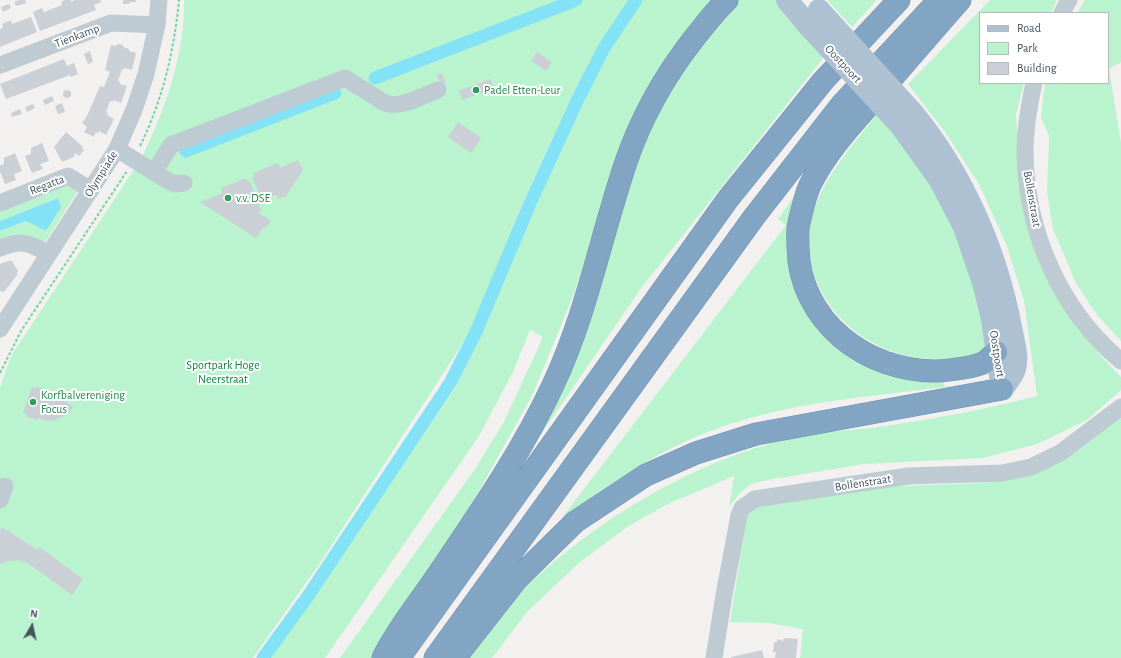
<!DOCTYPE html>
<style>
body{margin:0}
#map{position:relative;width:1121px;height:658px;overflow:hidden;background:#f3f0f0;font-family:"Alegreya Sans",sans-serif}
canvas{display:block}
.legend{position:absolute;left:979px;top:12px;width:130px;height:72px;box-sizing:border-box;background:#fff;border:1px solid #b5bbbf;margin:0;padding:5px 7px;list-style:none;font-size:12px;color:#465460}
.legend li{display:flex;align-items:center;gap:8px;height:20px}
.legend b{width:20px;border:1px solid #b5bbbf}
.north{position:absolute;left:12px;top:606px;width:40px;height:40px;-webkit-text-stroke:3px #fff;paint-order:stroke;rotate:9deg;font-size:11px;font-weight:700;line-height:16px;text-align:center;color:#465460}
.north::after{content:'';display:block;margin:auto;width:14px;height:18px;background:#465460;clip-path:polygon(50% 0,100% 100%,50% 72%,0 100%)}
</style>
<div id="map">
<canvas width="1121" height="658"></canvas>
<ul class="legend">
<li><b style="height:5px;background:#adc1d2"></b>Road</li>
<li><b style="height:11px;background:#baf4ce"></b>Park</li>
<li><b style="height:11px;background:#cbcfd6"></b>Building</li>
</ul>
<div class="north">N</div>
</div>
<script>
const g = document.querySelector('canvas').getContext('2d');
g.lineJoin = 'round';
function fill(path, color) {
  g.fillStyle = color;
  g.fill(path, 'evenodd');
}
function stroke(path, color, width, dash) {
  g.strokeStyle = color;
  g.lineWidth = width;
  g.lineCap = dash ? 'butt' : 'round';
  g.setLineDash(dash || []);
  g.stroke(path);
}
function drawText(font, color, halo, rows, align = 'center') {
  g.font = font + ' "Alegreya Sans",sans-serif';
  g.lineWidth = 4;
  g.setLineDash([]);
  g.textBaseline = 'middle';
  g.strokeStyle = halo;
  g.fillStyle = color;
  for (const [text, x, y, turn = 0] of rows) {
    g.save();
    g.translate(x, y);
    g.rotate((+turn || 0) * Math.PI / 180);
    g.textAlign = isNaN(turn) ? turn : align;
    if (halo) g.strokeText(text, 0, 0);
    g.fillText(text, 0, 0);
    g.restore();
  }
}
const green = new Path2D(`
 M184,0H636L608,36L559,139L553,137L523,202L472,329L320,563L253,658H0V388L11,356L141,159C165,110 185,55 184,0Z
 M642,0H716L621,158L571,301L532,396L465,516L372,658H340L475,469L504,422L543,337L530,330L513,372L479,436L325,658H269L319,589L455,388L483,330L536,204L613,39Z
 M735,0H780L828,52L642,287L495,501L522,452L652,113Z
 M827,0H877L852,27Z
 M990,0H1057L1051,13H980V83H1024L1016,115L1020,169L1028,224L1039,263L1061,304L1101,356L1121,377V390L1087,420L1037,444L983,458L864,464L768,480L751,484L740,493L729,507L734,476L670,503L630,525L580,562L527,612L492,658H470C483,640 495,619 510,603C586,524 704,452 813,434C832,431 852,430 871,428C927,420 983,410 1037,396L1024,301L1007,246L979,184L945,132L908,84Z
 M1085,0H1121V62L1109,69L1121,143V341L1097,315L1076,283L1053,229L1047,192L1049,136L1041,117L1045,83H1108V13H1077Z
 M880,109L927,170L979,284L986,347C974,358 960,358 944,359C870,364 796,300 811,222C821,176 854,146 880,109Z
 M812,172L794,220L824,326L942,376L945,387C857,398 764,404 682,443C639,463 600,492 561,519L786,225L778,219Z
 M65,181L79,189L44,244L0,243V231L26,221L46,231L58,198L0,221V206Z
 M1121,413V658H800L803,629L768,623L730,622L747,514L757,507L875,487L979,483L1015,478Z`);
const water = new Path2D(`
 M58,198L61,207L46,231L26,221L0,231V221Z`);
const canal = new Path2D(`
 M375,78L576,0
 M186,151L335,93
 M263,658L308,596L450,383L476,332L531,201L579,97L604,48L636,0`);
const building = new Path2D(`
 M19,0H25L26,3L16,6L14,2Z
 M65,0H71V2L75,0H100L101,2L94,5L96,10L40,31L33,12L42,8L44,12L62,5L61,2Z
 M123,0H136V2H130L129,4H123Z
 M9,4L11,8L3,12L1,7Z
 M31,17L37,32L0,47V29L3,28L2,24L11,20L12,24Z
 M117,44L123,45V47L129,49V51L136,53L132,70L124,68V70L122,69L118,81L120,82V84L127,86L121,103L113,100V102L110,101L106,112L108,113L107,115L114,119L106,135L99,131L98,133L96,132L94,137L84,132L87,127L82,123L87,116L100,86L104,87L110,72L105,70L111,45L116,46Z
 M90,51L93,62L88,64L84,54Z
 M537,52L552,62L546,71L531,61Z
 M64,59L67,66L74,63L78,74L71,77L70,75L6,99L0,84Z
 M442,73L446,83L441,85L437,75Z
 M490,79L494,88L462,100L459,91Z
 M63 94a4 4 0 1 1 8 0a4 4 0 1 1-8 0Z
 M52,96L54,101L45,105L43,100Z
 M62,103L65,112L58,114L55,106Z
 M33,104L35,108L27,112L25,107Z
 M20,109L22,114L12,117L11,113Z
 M458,122L481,138L471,153L448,137Z
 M66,132L83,147L82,149L84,150L79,156L75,153L74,157L62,162L54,147Z
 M42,143L49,161L40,164L43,169L32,173L25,156L31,154V148Z
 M15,153L22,171L14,174L16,180L5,184L0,171V166L4,164V158Z
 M298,160L303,170L286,196L278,199L276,195L263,199L261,193L259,194L252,177H255L253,173L278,163L280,167H282Z
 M246,178L248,182L250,181L261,211L259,213L271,221L265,229L263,227L256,238L200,202L221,194L222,192L221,188Z
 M8,261H12L18,271L16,274H18L4,292L0,291V264Z
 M32,387L36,389V387L47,390L73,407L69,413L67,412L62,417L54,420L46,421L38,418L37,420L27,417V414L23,413Z
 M2,527L37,550L39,547L83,579L72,595L25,561L23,563L18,560L13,562L12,560L0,564V531Z
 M784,638L798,639L796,658H775L776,652H773L774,642H777V639L783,641Z
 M762,650L764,658H731V657Z`);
const path = new Path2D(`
 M140,146C163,99 174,51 179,0
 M0,373L21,331L127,171`);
const minor = new Path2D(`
 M1062,13L1069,0
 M0,65L111,23L157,25
 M1034,83C1029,106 1025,129 1025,152C1026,232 1060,310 1121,361
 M117,149L168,181L176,184L184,183
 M154,172L171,145L345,78L385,103C401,109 423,95 438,90
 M0,203L68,176L91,190
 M0,248C23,239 29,243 49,254
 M0,329L117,149L134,110L146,74L157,25L159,0
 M0,500L5,486
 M714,658L724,595L739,515L742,508L755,499L908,476L1002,473L1031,467L1060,453L1121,407`);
const major = new Path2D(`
 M787,0L807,24
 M913,113C963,174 996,249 1011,327C1013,339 1019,356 1015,369C1013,376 1007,383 1002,389
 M901,126L939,179L964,227L984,286L992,319L1002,389`);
const highway = new Path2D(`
 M960,0C932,32 904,64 877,96C853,123 826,152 810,185C805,196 802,210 799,223C797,230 798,239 798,247C799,321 866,372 937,371C951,370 973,368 985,362C989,359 993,355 996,352
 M383,658C397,629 419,603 437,576C479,514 522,452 554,383C587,312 601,236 626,162C641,118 666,74 695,37C705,25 715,11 727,0
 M399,658L728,199L823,81L899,0
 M435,658L754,217L842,104L939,0
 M455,658L517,579L575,522L646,475L696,453L756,434L1002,389`);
const majorBridge = new Path2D(`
 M819,10L913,113
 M807,24L901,126`);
const markers = [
 [476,90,4,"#2e9e5b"],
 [228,198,4,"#2e9e5b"],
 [33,402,4,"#2e9e5b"]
];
const streetNames = [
 ["Tienkamp",77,36,-21],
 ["Oostpoort",843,64,47],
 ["Olympiade",101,174,-58],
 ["Regatta",47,185,-21],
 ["Bollenstraat",1032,199,80],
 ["Oostpoort",997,354,81],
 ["Bollenstraat",863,483,-9]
];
const leisureNames = [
 ["Padel Etten-Leur",484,90],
 ["v.v. DSE",236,198],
 ["Korfbalvereniging",41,395],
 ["Focus",41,409]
];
const parkNames = [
 ["Sportpark Hoge",223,365],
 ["Neerstraat",223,379]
];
fill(green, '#baf4ce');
fill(water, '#83e2f6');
stroke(canal, '#83e2f6', 13);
fill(building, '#cbcfd6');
stroke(highway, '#6e90b0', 23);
stroke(path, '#6ed69f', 2, [3, 2]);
stroke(minor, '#bfcbd3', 17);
stroke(major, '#adc1d2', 22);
stroke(highway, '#83a5c4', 22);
stroke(majorBridge, '#adc1d2', 22);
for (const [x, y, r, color] of markers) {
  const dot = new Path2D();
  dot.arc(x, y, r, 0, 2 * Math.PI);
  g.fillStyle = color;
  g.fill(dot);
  stroke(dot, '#fff', 1.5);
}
drawText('12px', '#465460', '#fff', streetNames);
drawText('12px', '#27864d', '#fff', leisureNames, 'left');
drawText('12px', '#0d8544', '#fff', parkNames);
</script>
